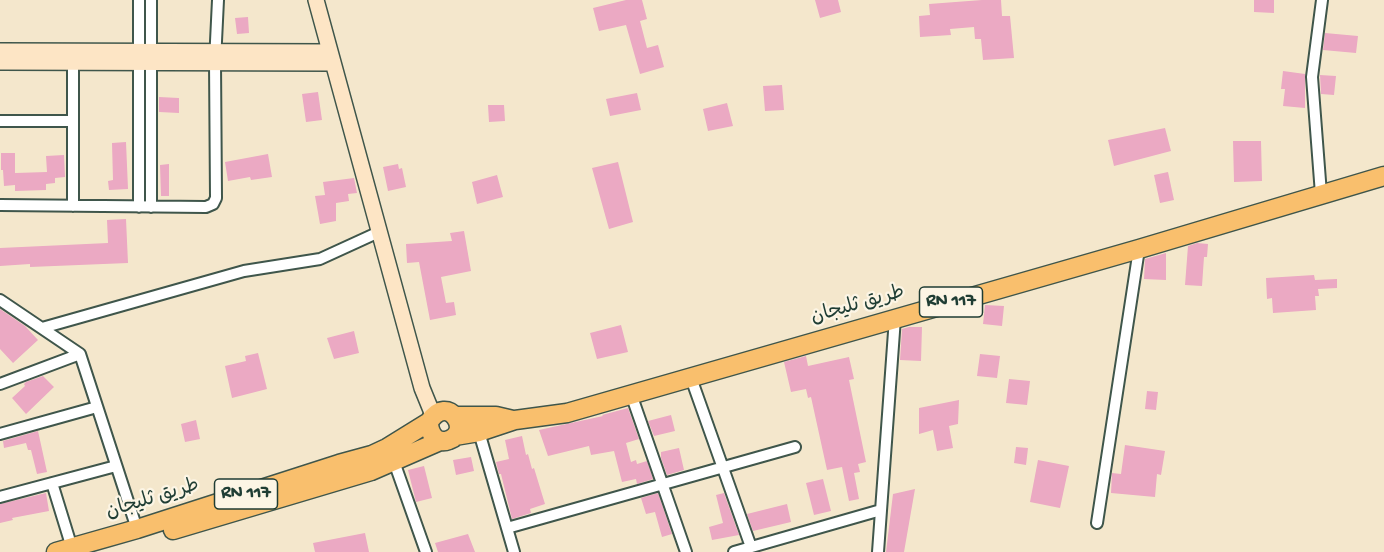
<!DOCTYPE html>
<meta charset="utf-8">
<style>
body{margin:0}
canvas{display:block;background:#f4e7cc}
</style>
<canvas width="1384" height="552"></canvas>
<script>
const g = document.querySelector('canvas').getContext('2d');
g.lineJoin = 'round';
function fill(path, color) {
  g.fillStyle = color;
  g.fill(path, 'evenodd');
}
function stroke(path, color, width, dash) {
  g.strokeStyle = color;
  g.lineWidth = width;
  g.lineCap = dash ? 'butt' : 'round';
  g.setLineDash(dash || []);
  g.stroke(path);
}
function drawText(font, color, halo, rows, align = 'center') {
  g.font = font + ' "Gochi Hand","Playpen Sans Arabic",sans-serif';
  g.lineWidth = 4.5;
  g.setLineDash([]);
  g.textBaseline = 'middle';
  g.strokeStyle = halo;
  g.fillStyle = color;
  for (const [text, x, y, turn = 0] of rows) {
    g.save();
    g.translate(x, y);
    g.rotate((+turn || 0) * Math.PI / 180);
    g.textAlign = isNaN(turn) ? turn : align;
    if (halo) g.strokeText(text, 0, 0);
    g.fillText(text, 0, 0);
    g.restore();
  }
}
const building = new Path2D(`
 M626,0H642L647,19L640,21L647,48L658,45L664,67L640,74L626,25L599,31L593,8Z
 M815,0H838L841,12L820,18Z
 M982,0H1001L1002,16H1010L1014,58L983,60L981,39H975L974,27L950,29L951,35L920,37L919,16L930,15L929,4Z
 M1254,0H1274V13L1254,12Z
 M248,17L249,33L237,34L235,18Z
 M1325,33L1358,36L1356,53L1323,50Z
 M1283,71L1305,74V108L1283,106L1285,89H1281Z
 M1320,75L1336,76L1334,95L1321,94Z
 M782,85L784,110L765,111L763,86Z
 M318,92L322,120L306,122L302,94Z
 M637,93L641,110L610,116L606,99Z
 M159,97L179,98V113L159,112Z
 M727,103L733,126L708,131L703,109Z
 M488,105H504L505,121L489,122Z
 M1165,128L1171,151L1114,166L1108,140Z
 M1233,141H1261L1262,181L1234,182Z
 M126,142L128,189L109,190L108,181L113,180L112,143Z
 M1,153H15V173L47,172L46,156L64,155L65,177L55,178V183L46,184V190L15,191V185L4,186L3,170H1Z
 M268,154L272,177L251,180L250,177L228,181L225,162Z
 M618,162L633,222L609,229L592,168Z
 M169,164V196H161L160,165Z
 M398,164L399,169L402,168L406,187L388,191L383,167Z
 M1168,172L1174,200L1160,203L1154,175Z
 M497,175L503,197L477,204L472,182Z
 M354,178L357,193L348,194L349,201L336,203V221L320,224L315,196L325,195L323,182Z
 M126,219L128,263L30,267V264L0,266V248L108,243L107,220Z
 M464,231L471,271L441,277L446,303L454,302L456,315L430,320L419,262L407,263L406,244L452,241L450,233Z
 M1197,243L1208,244L1207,257H1204L1202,286L1185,285L1188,246Z
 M1166,253V280L1144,279L1145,259Z
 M1314,275L1315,280L1337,279V288L1318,289L1319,296H1315L1316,310L1273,313L1272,298L1267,299L1266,278Z
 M985,305L1004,306L1002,326L983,324Z
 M0,309L25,326L38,340L13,363L0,349Z
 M621,325L628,352L597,359L590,333Z
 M909,327H922L921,361L900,360L902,329Z
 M354,331L359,353L334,359L327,338Z
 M258,353L267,389L232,398L225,366L246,361L245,356Z
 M980,354L1000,356L997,378L977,376Z
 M806,356L808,366L849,357L854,379L849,380L866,462L858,464L860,472L854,473L859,499L849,501L842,467L827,470L811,397L808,398L806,389L791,392L784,362Z
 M43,376L54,387L26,414L12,398L25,386L24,384L26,382Z
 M1009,379L1030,381L1027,405L1006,403Z
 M1147,391L1158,392L1156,410L1145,409Z
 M959,400L958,424L949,426L953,448L937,451L933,430L919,434V408Z
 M628,408L639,439L626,443L631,462L636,460L637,464L647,461L653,479L637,484L636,479L622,482L614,451L591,455L589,446L548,456L539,430L603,416L602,415Z
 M671,415L675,431L654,436L648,421Z
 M196,420L200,439L185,442L181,424Z
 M38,431L47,472L37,474L31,450H28L26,443L4,448L3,441Z
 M522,436L526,455L528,454L532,469L534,468L545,504L530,509L531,513L512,519L501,474H499L496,462L509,459L505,440Z
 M1125,445L1165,451L1161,475L1157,474L1155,497L1111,493L1112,473L1121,474Z
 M1016,447L1028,448L1026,465L1014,463Z
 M679,448L684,470L667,475L661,458V452Z
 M471,457L474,471L456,475L453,460Z
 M1038,460L1069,466L1060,508L1030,502Z
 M424,466L432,498L416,502L408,470Z
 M823,479L831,511L814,515L806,483Z
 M915,489L904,552H886L893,494Z
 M46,493L49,511L12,518L13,520L0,523V504Z
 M658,493L672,534L662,537L655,512L646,514L641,498Z
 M724,493L739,535L712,540L709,527L723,523L716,495Z
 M787,504L791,522L753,531L747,514Z
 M365,533L369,552H315L313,543Z
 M468,534L475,552H438L435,543Z`);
const street = new Path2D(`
 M139,0V207
 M0,121H73
 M1321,194L1312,77L1322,0
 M0,205L206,207L213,204L216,198L215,62L218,0
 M73,206V62
 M151,207V0
 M0,300L80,354
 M42,328L244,271L320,259L379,232
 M691,378L751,547
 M0,384L80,354L137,529
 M631,394L686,552
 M479,432L514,552
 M0,434L97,407
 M392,456L426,552
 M52,483L72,548
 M0,497L116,466
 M1097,523L1139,249
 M507,528L795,447
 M734,552L881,510
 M878,552L895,318`);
const secondary = new Path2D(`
 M316,0L422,388L433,415
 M0,51L330,52
 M0,62L333,63`);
const primary = new Path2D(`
 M455,416H496L513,420
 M455,436L479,432L515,420L567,413L1139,249L1384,176
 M173,530L371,471L440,441
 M56,552L137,529L339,464L372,455L387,448L429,422C448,392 473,432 449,440C436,445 429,433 429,422`);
const shields = [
 [951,302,63],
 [246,494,63]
];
const shieldNames = [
 ["RN 117",951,302],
 ["RN 117",246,494]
];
const streetNames = [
 ["طريق ثليجان",858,306,-16],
 ["طريق ثليجان",153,500,-17]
];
fill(building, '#eba9c3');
stroke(street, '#3f564b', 14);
stroke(secondary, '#3f564b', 18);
stroke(primary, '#3f564b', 21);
stroke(street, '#fff', 10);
stroke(secondary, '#fde5c5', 15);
stroke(primary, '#f9bf6d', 18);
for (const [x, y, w] of shields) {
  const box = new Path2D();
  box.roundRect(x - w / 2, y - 15, w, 30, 4.5);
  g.fillStyle = '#fcf5e5';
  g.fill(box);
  stroke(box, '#1f3d34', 1.5);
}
drawText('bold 18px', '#1f3d34', null, shieldNames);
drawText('20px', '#1f3d34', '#fcf5e5', streetNames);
</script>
